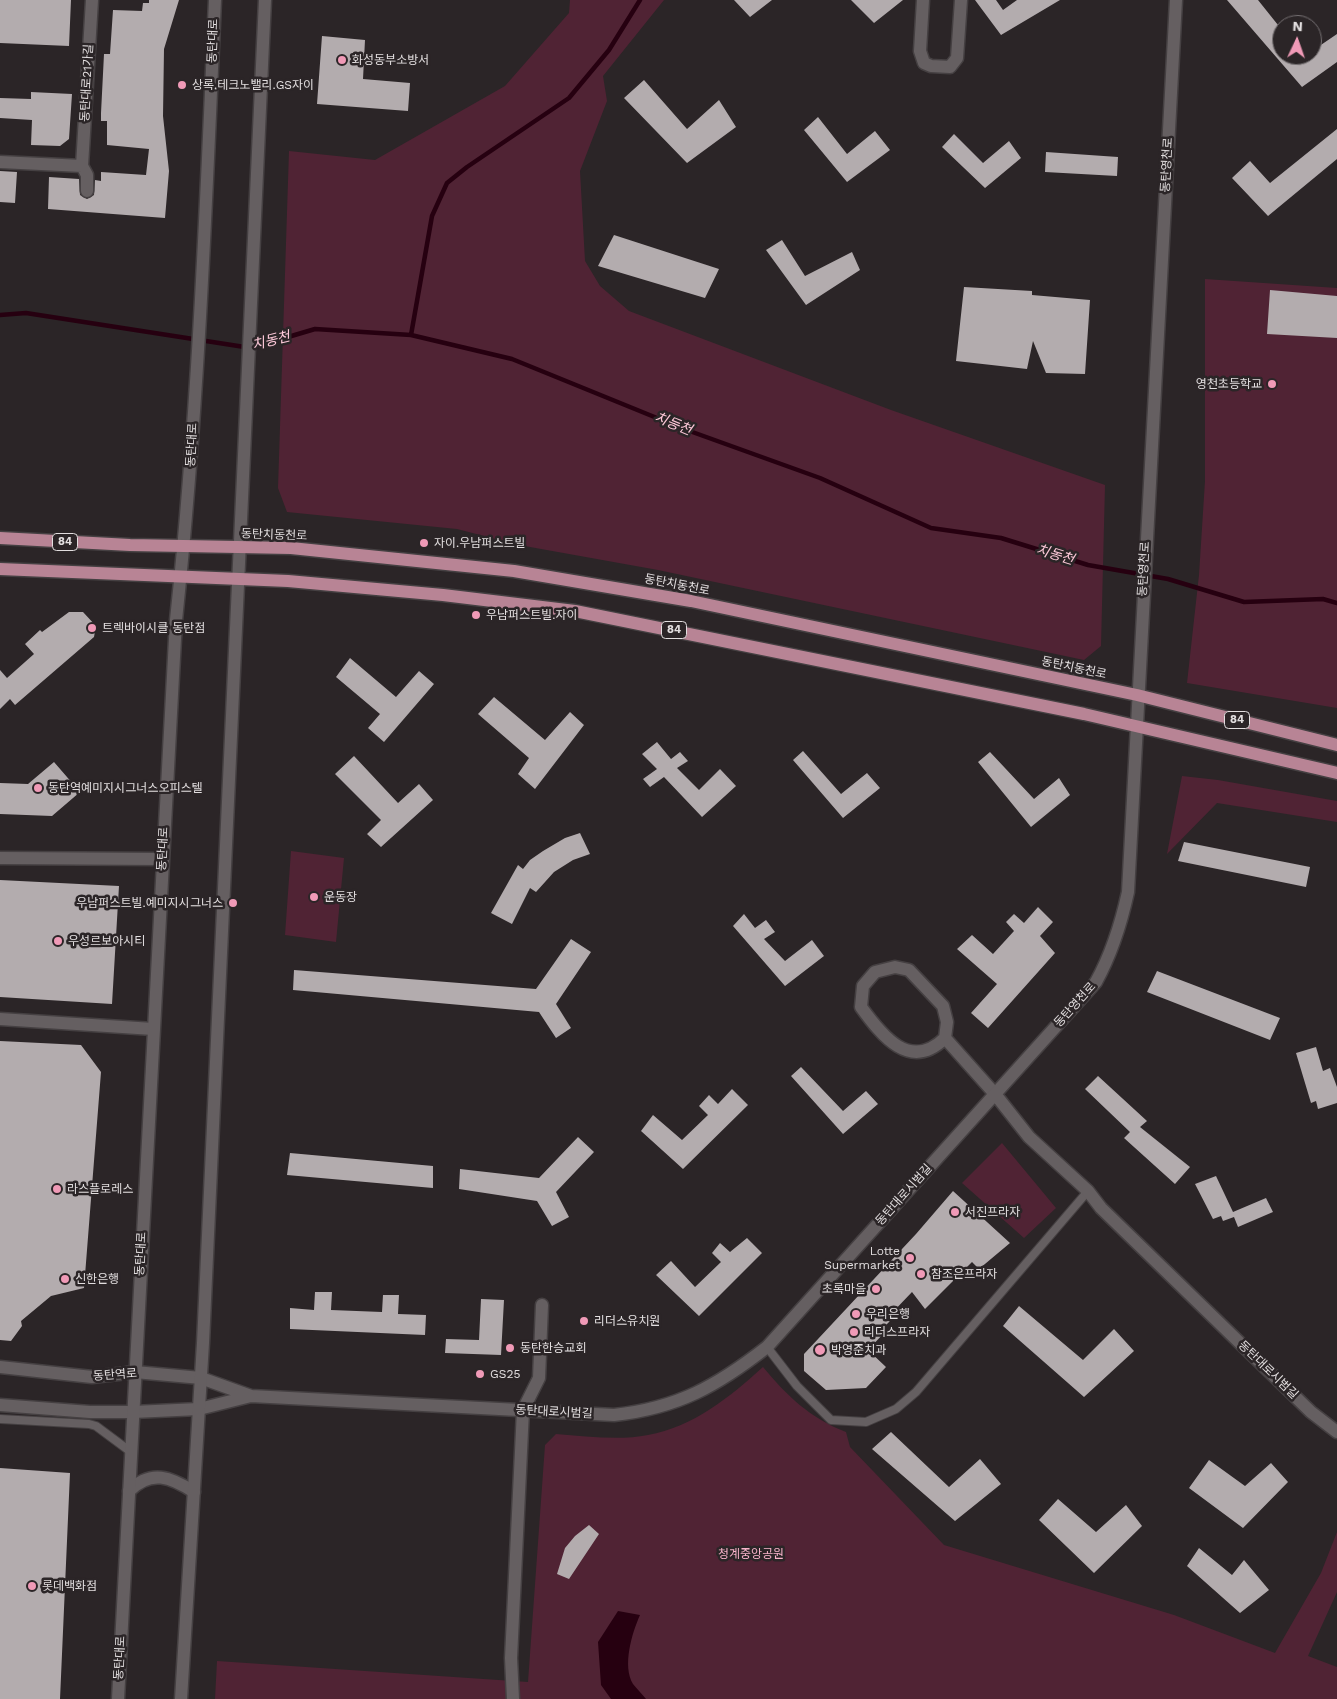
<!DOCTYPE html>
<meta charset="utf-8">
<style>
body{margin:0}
#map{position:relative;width:1337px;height:1699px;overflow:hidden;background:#2b2527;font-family:"Work Sans",sans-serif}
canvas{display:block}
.north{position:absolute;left:1272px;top:15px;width:50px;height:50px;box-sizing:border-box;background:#2b2527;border:1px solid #746f71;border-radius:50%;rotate:3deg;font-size:14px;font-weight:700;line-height:20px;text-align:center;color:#e2dedf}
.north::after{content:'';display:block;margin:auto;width:18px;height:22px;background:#f09ab7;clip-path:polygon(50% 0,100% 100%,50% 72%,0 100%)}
</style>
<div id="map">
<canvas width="1337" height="1699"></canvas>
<div class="north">N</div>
</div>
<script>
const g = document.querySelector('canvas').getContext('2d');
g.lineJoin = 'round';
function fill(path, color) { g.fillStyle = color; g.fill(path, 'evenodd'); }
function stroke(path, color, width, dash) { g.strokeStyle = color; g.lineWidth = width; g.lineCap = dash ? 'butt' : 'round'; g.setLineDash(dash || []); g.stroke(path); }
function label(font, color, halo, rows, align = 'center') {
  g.font = font + ' "Work Sans","Noto Sans KR",sans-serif'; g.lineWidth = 5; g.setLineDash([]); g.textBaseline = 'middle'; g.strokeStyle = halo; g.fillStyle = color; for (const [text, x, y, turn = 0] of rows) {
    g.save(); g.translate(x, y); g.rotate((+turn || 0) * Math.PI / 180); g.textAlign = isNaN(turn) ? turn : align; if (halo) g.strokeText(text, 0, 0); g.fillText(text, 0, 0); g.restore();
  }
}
fill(new Path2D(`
 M570,0h94l-61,76 4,25 -27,70 5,90 15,25 29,25 262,99 214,75 -4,161 -17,14 -426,-90 -139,-25 -62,-16 -170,-17 -9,-24 11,-337 86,9 130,-74 64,-73z
 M1205,279l132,9v420l-150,-25 12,-108 6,-94z
 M1182,776l36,4 119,21v21l-120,-19 -50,51z
 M291,851l53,7 -8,84 -51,-7z
 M1002,1143l54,65 -32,30 -62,-55z
 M763,1367c24,29 47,51 83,65l4,15 94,98 230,70 101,38 46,-80 16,-41v60l-29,64 29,11v32h-1122l2,-38 311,21 17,-237 11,-11c30,2 63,7 92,1 45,-8 82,-38 115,-68z`), '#502334');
fill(new Path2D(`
 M618,1611l22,4c-8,18 -18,51 -7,69 4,5 9,10 13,15h-35l-10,-14 -3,-43z`), '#260010');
stroke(new Path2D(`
 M0,315l26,-2 225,35 64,-19 96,6 101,24 172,70 136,49 111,50 70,10 87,27 80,14 76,23 79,-3 14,4
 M411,335l21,-119 15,-33 20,-16 102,-69 40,-48 31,-50`), '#260010', 4.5);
fill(new Path2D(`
 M0,0h71l-2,46 -69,-3z
 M149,0h30l-15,49 -1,67 6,55 -4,47 -117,-9 1,-32 30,2 1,16 7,4 7,-4 1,-15 6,1v-9l45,3 3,-26 -42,-4v-24h-6v-8l3,-59h6l3,-44 29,1 1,-8h6z
 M734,0h38l-22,17z
 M851,0h52l-29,23z
 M975,0h21l7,10 14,-10h43l-59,35z
 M1227,0h31l24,30v25h30v-4l25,-17v28l-35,25z
 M322,36l43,4 -2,39 47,4 -2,28 -91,-7z
 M644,80l43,49 32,-29 17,27 -49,36 -63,-65z
 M31,92l41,2 -3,45 -9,7 -29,-1 1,-25 -32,-2v-20l31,1z
 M818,117l29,37 28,-23 15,19 -43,32 -43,-52z
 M1337,129v30l-69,57 -36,-38 18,-17 20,22z
 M954,134l29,29 26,-22 12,17 -36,30 -43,-41z
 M1046,152l72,5 -1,19 -72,-4z
 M0,171l17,1 -2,31 -15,-1z
 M614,235l105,34 -14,29 -107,-32z
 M782,240l23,36 47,-24 8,18 -54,35 -40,-55z
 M964,287l68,4v4l58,5 -5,74 -39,-1 -13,-32 -6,28 -71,-8z
 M1270,290l67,6v42l-70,-4z
 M69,612h14l13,14 -2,11 -79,68 -5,-6 -10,10v-39l7,8 27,-24 -9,-10 15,-14 2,2z
 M350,658l46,39 23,-26 15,13 -50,58 -16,-14 12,-14 -44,-37z
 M494,697l51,43 25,-28 14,13 -49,64 -17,-15 11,-16 -51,-44z
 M657,742l14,17 9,-7 8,9 -11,7 22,22 21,-21 16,17 -34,31 -38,-40 -14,10 -7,-8 14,-10 -15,-15z
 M803,751l38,43 26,-21 13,15 -37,30 -50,-58z
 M990,752l44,47 25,-21 11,17 -39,32 -53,-65z
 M354,756l44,47 21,-19 14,16 -52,47 -14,-13 14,-14 -46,-46z
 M54,762l26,30 -28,24 -52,-2v-31l28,1z
 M580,833l10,21 -17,6 -19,12 -18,20 -6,-4 -18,36 -21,-11 27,-48 5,4 7,-9 13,-9 22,-13z
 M1184,842l126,25 -4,20 -128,-26z
 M0,880l119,6 -7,118 -112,-7z
 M1038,907l15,15 -13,14 15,17 -67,75 -17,-15 26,-29 -40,-35 15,-14 21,19 21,-23 -8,-9 8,-8 10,9z
 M744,914l11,14 11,-8 9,12 -11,7 21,22 27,-21 12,16 -39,30 -52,-60z
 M571,939l20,13 -35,52 15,24 -15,10 -17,-26 -246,-22 1,-20 242,19z
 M1157,971l123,47 -10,22 -123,-48z
 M0,1041l81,4 20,27 -17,216 -33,8 -30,25 1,5 -11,15 -11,-1z
 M1316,1047l7,24 7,-3 7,19v16l-19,6 -2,-8 -5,2 -15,-50z
 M801,1067l42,44 23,-20 12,13 -35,30 -52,-58z
 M1098,1076l49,45 -7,6 50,40 -15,17 -51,-46 6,-6 -45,-43z
 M732,1089l16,16 -65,64 -42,-38 12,-16 29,25 26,-25 -9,-9 10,-11 9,9z
 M578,1137l16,15 -38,40 13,25 -17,9 -15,-25 -78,-12 1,-20 79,9z
 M290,1153l143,13v22l-146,-13z
 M1216,1176l17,36 33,-14 7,14 -35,15 -4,-10 -11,4 -2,-5 -8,3 -18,-35z
 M953,1191l57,52 -31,26 -7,-7 -47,47 -13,-17 -22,23 3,3 -12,12 3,3 -16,17 18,17 -20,21 -40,2 -22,-19v-17l112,-120z
 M747,1238l15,15 -63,63 -43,-41 15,-14 24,26 26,-25 -9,-9 8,-10 10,9z
 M315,1292h17l-1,18 51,2 1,-17h16l-1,19 28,1 -1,20 -135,-6v-21l24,2z
 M481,1299l23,1 -3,55 -56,-2 1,-14 33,1z
 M1019,1306l64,54 31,-31 20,22 -50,46 -81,-71z
 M891,1432l58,55 31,-28 21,25 -46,37 -83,-72z
 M1209,1460l36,26 26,-23 17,19 -45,46 -54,-40z
 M0,1468l70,5 -10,226h-60z
 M1058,1499l38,33 30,-27 16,21 -48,47 -55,-53z
 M589,1525l10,9 -30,45 -12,-5 8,-26 10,-12z
 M1199,1548l33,27 12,-15 25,30 -29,23 -53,-47z`), '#b3acae');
const service = new Path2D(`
 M767,1347l30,39 34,34 35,2 30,-13 20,-17 172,-201
 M0,1419l89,5 7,2 35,26`);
const minor = new Path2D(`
 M923,0l-3,51 4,12 7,3 19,1 7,-9 4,-58
 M0,162l82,4 5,9v16
 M82,166l10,-166
 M0,858l162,1
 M0,1019l153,10
 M945,1038c-35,34 -63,-2 -84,-31l2,-21 12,-14 20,-5 14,3 34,36 4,16 -2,16 50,56
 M513,1699l-2,-41 12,-248 16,-32 3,-73`);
const tertiary = new Path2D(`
 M995,1094l34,43 59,54 13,17 210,204 26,20
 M0,1367l92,10 43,-5 66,6 50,18
 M0,1405l90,7h43l66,-3 52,-13 363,19c64,-7 103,-29 153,-68l329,-365c16,-29 25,-58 32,-90l48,-892
 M129,1491c22,-22 42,-14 65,1`);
const secondary = new Path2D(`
 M118,1699l58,-1079c22,-206 30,-413 39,-620
 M181,1699l22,-356 62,-1343`);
const primary = new Path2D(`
 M0,538l130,7 161,3 223,23 177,30 446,94 200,50
 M0,569l288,12 155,14 132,16 509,103 253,59`);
stroke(service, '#454042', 10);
stroke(minor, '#454042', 15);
stroke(tertiary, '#454042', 15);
stroke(secondary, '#454042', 15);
stroke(primary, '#454042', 15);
stroke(service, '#655f61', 8);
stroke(minor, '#655f61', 12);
stroke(tertiary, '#655f61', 12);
stroke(secondary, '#655f61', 12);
stroke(primary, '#b88495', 12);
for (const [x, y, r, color] of [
 [342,60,5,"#f09ab7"],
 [182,85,5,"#f09ab7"],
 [1272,384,5,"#f09ab7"],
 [424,543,5,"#f09ab7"],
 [476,615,5,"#f09ab7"],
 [92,628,5,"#f09ab7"],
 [38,788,5,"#f09ab7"],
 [314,897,5,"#f09ab7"],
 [233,903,5,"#f09ab7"],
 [58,941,5,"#f09ab7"],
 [57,1189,5,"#f09ab7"],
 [955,1212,5,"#f09ab7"],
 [910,1258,5,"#f09ab7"],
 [921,1274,5,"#f09ab7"],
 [65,1279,5,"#f09ab7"],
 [876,1289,5,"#f09ab7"],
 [856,1314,5,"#f09ab7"],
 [584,1321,5,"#f09ab7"],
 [854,1332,5,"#f09ab7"],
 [510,1348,5,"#f09ab7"],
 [820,1350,6,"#f09ab7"],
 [480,1374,5,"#f09ab7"],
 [32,1586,5,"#f09ab7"]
]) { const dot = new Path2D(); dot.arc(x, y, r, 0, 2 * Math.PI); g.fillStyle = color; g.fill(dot); stroke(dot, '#2b2527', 2); }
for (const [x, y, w] of [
 [65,542,25],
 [674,630,25],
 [1237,720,25]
]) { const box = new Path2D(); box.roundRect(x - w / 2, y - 8.5, w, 17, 4); g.fillStyle = '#2b2527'; g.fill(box); stroke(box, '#e2dedf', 1); }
label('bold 11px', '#e2dedf', null, [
 ["84",65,542],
 ["84",674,630],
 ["84",1237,720]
]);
label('12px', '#e2dedf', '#2b2527', [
 ["동탄대로",213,41,-88],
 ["동탄대로21가길",87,83,-87],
 ["동탄영천로",1167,165,-87],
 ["동탄대로",192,445,-87],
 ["동탄치동천로",274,535,2],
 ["동탄영천로",1144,569,-87],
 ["동탄치동천로",677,585,11],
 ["동탄치동천로",1074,668,12],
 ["동탄대로",163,849,-87],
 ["동탄영천로",1075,1005,-48],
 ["동탄대로시범길",904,1195,-48],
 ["동탄대로",141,1254,-87],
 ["동탄대로시범길",1268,1370,44],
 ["동탄역로",115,1375,-4],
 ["동탄대로시범길",554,1412,3],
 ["동탄대로",120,1658,-87]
]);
label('12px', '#e2dedf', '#2b2527', [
 ["화성동부소방서",352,60],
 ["상록.테크노밸리.GS자이",192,85],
 ["영천초등학교",1262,384,"right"],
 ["자이.우남퍼스트빌",434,543],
 ["우남퍼스트빌.자이",486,615],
 ["트렉바이시클 동탄점",102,628],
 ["동탄역예미지시그너스오피스텔",48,788],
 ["운동장",324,897],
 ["우남퍼스트빌.예미지시그너스",223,903,"right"],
 ["우성르보아시티",68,941],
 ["라스플로레스",67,1189],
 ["서진프라자",965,1212],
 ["Lotte",900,1251,"right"],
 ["Supermarket",900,1265,"right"],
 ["참조은프라자",931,1274],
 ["신한은행",75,1279],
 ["초록마을",866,1289,"right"],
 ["우리은행",866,1314],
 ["리더스유치원",594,1321],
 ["리더스프라자",864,1332],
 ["동탄한승교회",520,1348],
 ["박영준치과",831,1350],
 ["GS25",490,1374],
 ["롯데백화점",42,1586]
], 'left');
label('12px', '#f8b3ca', '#2b2527', [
 ["청계중앙공원",751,1554]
]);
label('italic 14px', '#fdc9d9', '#2b2527', [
 ["치동천",271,341,-14],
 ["치동천",673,424,22],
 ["치동천",1055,555,17]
]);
</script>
